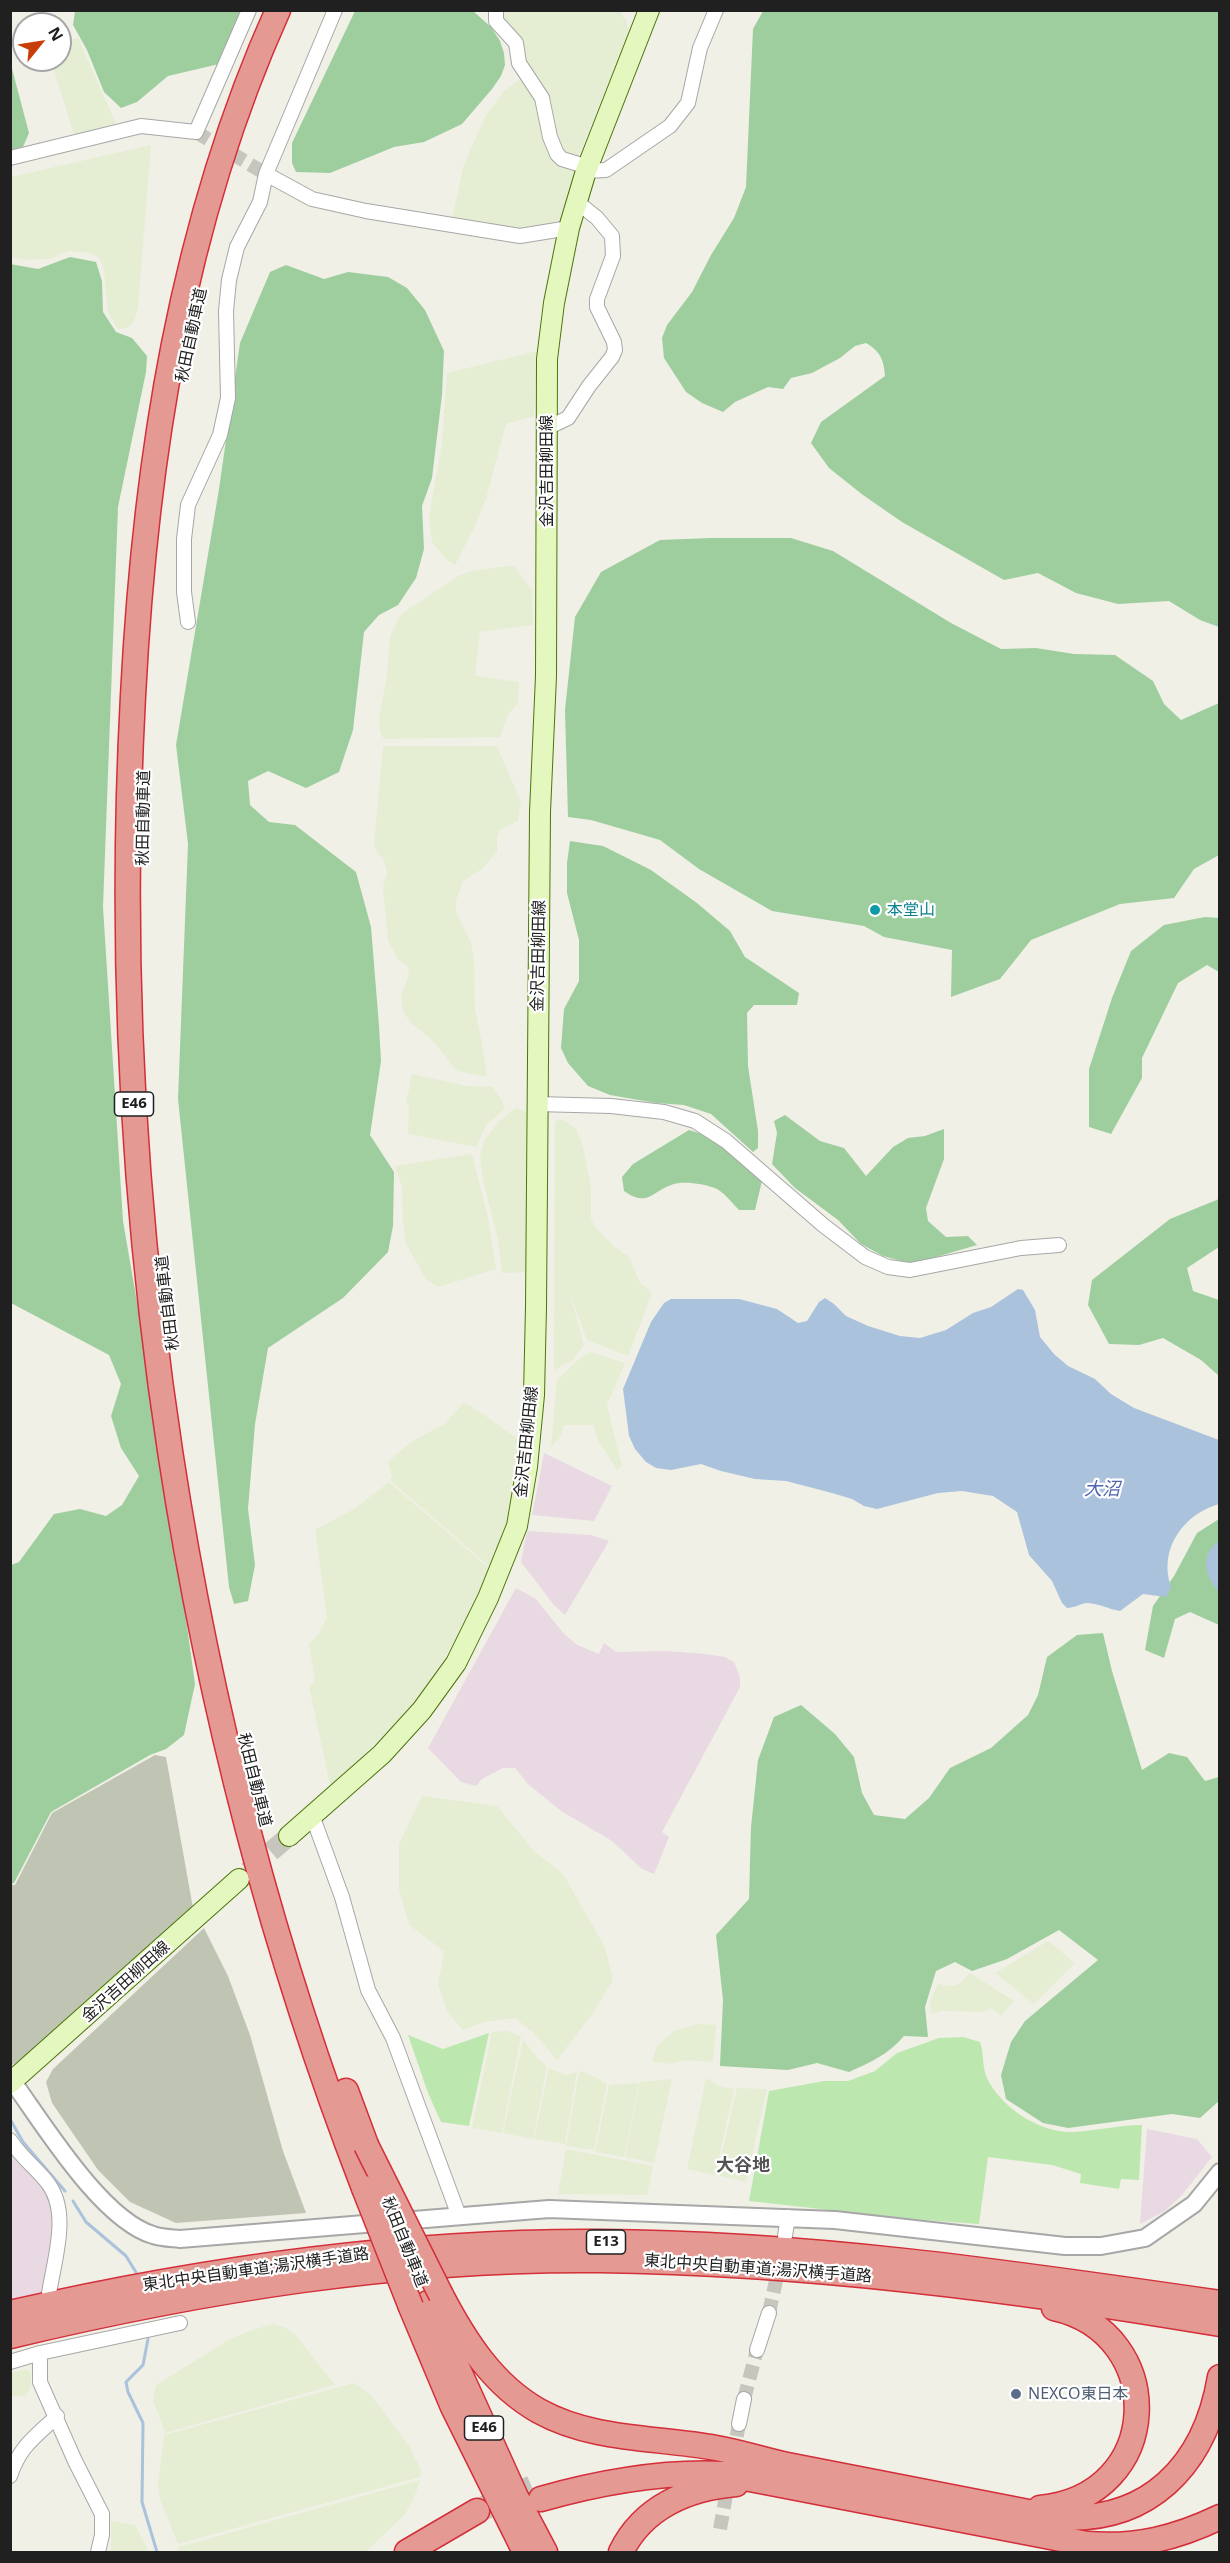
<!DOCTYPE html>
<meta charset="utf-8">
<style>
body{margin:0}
#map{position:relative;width:1230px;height:2563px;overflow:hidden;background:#f0f0e7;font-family:"Noto Sans",sans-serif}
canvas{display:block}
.frame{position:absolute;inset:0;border:12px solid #202020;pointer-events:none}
.north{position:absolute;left:12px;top:12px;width:60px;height:60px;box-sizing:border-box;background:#fff;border:2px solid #a6a6a6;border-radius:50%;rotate:60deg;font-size:16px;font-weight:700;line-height:24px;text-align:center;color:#202020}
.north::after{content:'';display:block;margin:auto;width:21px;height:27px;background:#c83e09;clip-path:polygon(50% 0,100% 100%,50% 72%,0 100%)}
</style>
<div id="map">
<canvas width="1230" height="2563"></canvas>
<div class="frame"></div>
<div class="north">N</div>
</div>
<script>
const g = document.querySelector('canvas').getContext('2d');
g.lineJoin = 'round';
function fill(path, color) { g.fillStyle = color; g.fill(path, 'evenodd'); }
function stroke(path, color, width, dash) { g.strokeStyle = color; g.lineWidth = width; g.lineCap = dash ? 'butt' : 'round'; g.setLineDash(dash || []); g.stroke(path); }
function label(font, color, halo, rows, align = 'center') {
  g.font = font + ' "Noto Sans","Noto Sans JP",sans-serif'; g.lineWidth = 4.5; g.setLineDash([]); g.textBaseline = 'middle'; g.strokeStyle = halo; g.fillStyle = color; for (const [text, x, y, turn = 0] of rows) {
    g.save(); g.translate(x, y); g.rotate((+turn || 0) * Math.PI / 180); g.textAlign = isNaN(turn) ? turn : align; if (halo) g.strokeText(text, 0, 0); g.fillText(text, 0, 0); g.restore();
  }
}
fill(new Path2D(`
 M544,1453l68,33 -18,35 -62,-6z
 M527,1531l64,4 18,6 -44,74 -11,-10 -33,-43z
 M516,1588l20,11 28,35 13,11 22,9 5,-11 12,9 51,-1 38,3 20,3 9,5 6,15v10l-78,145 7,5 -15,37 -12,-5 -30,-28 -51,-30 -33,-27 -13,-16h-12l-21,11 -6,7 -15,-4 -33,-34z
 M1147,2129l50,10 15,18 -30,38 -17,16 -25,13z
 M10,2145l34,39 13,29 -10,82 -37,9z`), '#e9d9e2');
fill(new Path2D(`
 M155,1755l11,2 27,151 -158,141 -24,17v-181h4l37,-72z
 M204,1928l24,48 22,59 33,116 23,62 -130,10 -46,-21 -32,-32 -46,-67 -6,-21 7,-13z`), '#c0c5b3');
fill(new Path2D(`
 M619,10l8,12 2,10 -51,126 -16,-6 -62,-130 5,-11z
 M78,38l40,90 -43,10 -24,-78h9v-18z
 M523,77l11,16 11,34 30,42 -12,51 -39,12 -72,-13 12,-55 21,-47 19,-26z
 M151,145l-13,162 -4,15 -7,6 -9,1 -10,-17 -4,-40 -4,-13 -9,-6 -23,-2 -18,8 -27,1 -12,-3v-80z
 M537,351l-3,65 -28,8 -20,75 -12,29 -19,37 -9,-6 -14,-17 -3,-25 13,-75 5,-69z
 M514,565l18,26 1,34 -53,7 -5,44 44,6 -1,20 -11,15 -7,20 -116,2 -4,-7 -1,-14 8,-42 3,-39 8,-18 5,-6 55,-37 13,-5z
 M383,746h114l24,56 -3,19 -18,9 -3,6v16l-15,17 -19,12 -7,19v12l15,31 3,17 1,49 6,29 6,39 -30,-6 -24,-30 -23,-19 -7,-11 -2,-15 8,-22 -2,-8 -10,-8 -9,-17 -5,-54 4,-14 -3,-13 -7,-7 -3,-9z
 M412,1074l54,12 26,1 10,13 3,9 -19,16 -10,22 -68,-13 1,-30 -3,-1z
 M516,1108l15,6 -3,158 -26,1 -4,-33 -15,-59 -3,-25 4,-15 14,-19z
 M563,1120l13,8 7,19 8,40v31l4,9 20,20 14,10 11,26 12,10 -24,63 -41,-16 -17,-46 14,51 -11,15 -19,10 1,-249z
 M472,1154l16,63 8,52 -58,18 -12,-8 -20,-35 -3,-21 -1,-37 -7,-20z
 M590,1352l35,11 -18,42 15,61 -5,4 -18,-28 -6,-17h-29l-4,12 -9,10 6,-67 22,-21z
 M464,1403l9,4 49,35 -13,73 -18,53 -101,-88 2,-4 -4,-14 23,-20 33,-18z
 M389,1482l101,87 -27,60 -44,68 -25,28 -61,60 -3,-1 -21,-97 6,-7 -6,-36 9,-9 9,-18 -12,-87 39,-21z
 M422,1796l75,10 38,46 28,22 42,73 8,33 -20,33 -36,47 -23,-27 -19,-15 -31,4 -21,8 -15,-17 -10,-28 6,-34 -35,-26 -10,-36v-45z
 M1048,1941l27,22 -41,41 -39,-31z
 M970,1973l44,28 -13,15 -10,-8 -7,4 -43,-1 -10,3 -1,-13 8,-17 14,2 7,-2z
 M698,2024l18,1 -3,37 -27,-2 -17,4 -17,-3 5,-15 17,-15z
 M492,2032l15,-1 14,5 -19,97 -30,-5z
 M523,2039l15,20 9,7 -14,73 -30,-6z
 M549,2068l16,7 12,-3 -12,72 -31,-5z
 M584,2071l23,13 -13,66 -28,-4 13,-74z
 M706,2078l13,8 15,3 -19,86 -28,-6z
 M672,2079l-18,84 -29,-6 15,-75z
 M639,2083l-15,74 -29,-5 14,-67z
 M737,2088l30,1 -21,93 -29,-7z
 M566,2149l87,17 -6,29 -89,-1z
 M273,2324l13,4 9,6 40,51 -170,48 -12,-33 3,-15 71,-44 22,-10z
 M25,2369l6,4v11l-2,7 -4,5h-14v-23z
 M354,2383l18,13 39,53 10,22 -1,6 -242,67 -18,-44 -2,-17 6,-48z
 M420,2480l-6,18 -9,16 -39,38h-187l-1,-5z
 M111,2521l24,4 14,27h-38z`), '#e5eed3');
fill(new Path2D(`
 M489,2033l-20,93 -28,-4 -13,-29 -20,-58 35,14z
 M963,2037l17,5c4,11 2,25 7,36 13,28 50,53 81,54 22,0 51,-7 74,-7l-3,55 -18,-1 -2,10 -39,-6 1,-9 -29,-9 -64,-8 -9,67 -69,-5 -161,-18 20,-110 55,-10h24l27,-10 22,-18 42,-15z`), '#bce8b0');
fill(new Path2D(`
 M75,11h168l-24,53 -51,12 -31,26 -16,6 -17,-16 -17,-42 -14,-25z
 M355,11h118l18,16 9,14 4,12 1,12 -4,11 -9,13 -30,35 -38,18 -30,5 -64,26 -34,-1 -4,-9v-20z
 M763,11h456v616l-19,-7 -31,-19 -51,3 -42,-11 -38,-20 -34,7 -102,-58 -39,-27 -34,-27 -18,-25 10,-21 64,-46c-1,-16 -5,-25 -19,-33l-11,3 -15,12 -28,15 -21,5 -8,11 -15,-2 -33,15 -12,10 -21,-9 -16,-11 -22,-34 -2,-20 5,-13 25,-33 19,-37 23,-37 12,-31 7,-158z
 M10,61l19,72 -7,16 -11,2z
 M70,257l26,5 6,19 1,31 13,20 16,6 15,18 -1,16 -28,135 -15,400 20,314 41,238 31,225 -11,51 -18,14 -16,6 -99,57 -37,71 -3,1v-319l8,-3 35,-48 26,-5 26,7 16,-11 17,-29 -18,-28 -10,-32 10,-32 -12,-29 -98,-52 -1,-1039 28,5z
 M286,265l38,14 24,-7 40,5 19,11 18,22 19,41 -2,44 -10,83 -10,28 2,43 -8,29 -18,27 -19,10 -15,17 -11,98 -14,42 -33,16 -38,-17 -20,10 2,24 19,17 26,3 61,47 15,55 8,99 2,35 -11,74 24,37 -1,54 -5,26 -45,46 -75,50 -13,76 -7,85 7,56 -7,36 -14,3 -5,-17 -51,-488 10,-255 -12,-99 43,-256 21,-146 30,-71z
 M710,538h81l42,13 118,72 50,26 35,-1 38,6 41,1 38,26 11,23 17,16 38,-17v152l-25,14 -20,29 -54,6 -89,36 -31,39 -49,18 1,-47 -68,-13 -20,-11 -92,-15 -73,-42 -39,-29 -69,-20 -23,-3 -3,-107 10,-93 26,-45 59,-32z
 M570,841l33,5 48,24 46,33 33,28 15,26 54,36 -2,12h-43l-7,8 1,53 10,65v17l-5,4 -42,-38 -27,-9 -28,-2 -46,-8 -22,-9 -20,-23 -7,-15 3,-39 15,-28v-41l-12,-47v-30z
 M1205,917l14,1v54l-12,-7 -29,18 -36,75v20l-31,56 -22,-7v-58l23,-71 19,-47 33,-26z
 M785,1115l35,26 24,7 22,28 27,-29 15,-9 17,-2 19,-7v30l-18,49 2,13 18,16 22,-1 9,9 -65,19 -29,-8 -22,-12 -23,-24 -43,-32 -23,-24 5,-31 -3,-12z
 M689,1130c30,8 52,29 73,51l-7,29h-16c-7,-7 -15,-18 -24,-22 -11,-4 -30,-7 -41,-4 -23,7 -25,24 -50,7l-2,-14 11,-13z
 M1219,1199v48l-32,21 6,23 26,9v76l-18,-16 -38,-22 -24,7 -30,-1 -21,-39 4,-25 78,-61z
 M1219,1519v106l-29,-13 -15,7 -11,39 -19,-8 8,-44 21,-30 23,-43z
 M1103,1633l9,38 30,99 27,-17 18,4 18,24 14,-4v324l-19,17 -28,-4 -104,14 -25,-5 -37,-24 -5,-24 10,-33 14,-21 73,-61 -39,-30 -52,29 -35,12 -17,-9 -19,9 -11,36 3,30 -24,-1c-15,18 -33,26 -55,36l-32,-9 -29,7 -68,-4 3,-66 -7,-65 33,-36 2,-72 7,-67 16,-43 27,-12 34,29 19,23 8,36 12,22 31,4 24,-21 21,-30 41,-20 37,-33 10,-20 9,-38 30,-22z`), '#9ece9e');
fill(new Path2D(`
 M1018,1289l5,1 12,20 5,27 14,17 14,12 27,13 16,15 23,14 85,32v64c-36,10 -61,46 -48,83l-5,10 -23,-3 -23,17c-12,-2 -22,-8 -34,-8 -6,1 -12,5 -19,5l-5,-5 -10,-22 -23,-26 -12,-43 -24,-16 -31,-5 -24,2 -61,16 -13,-3 -12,-7 -20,-6 -46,-12 -31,-2 -34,-8 -20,-7 -30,6 -15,-2 -10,-6 -11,-13 -6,-13 -6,-47 28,-67 13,-19 7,-4h68l38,10 21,14 9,-2 12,-19 6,-4 9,6 12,12 22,10 32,10 20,2 26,-8 27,-17 18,-6z
 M1219,1541v51c-14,-16 -20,-37 0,-51z`), '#aac2dc');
stroke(new Path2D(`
 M10,2119l13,23 42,49
 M73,2201l13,21 40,34 11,18
 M148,2339l-5,26 -17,17 2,10 15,31 -1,79 15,50`), '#aac2dc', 3);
stroke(new Path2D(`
 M196,132l70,42
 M769,2313l11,-51
 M744,2399l13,-49
 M733,2457l6,-33
 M720,2529l9,-50`), '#c6c6bf', 14, [14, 7]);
stroke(new Path2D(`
 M248,1871l41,-35`), '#c6c6bf', 20, [20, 10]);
stroke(new Path2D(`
 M477,2511l60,-26`), '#c6c6bf', 24, [24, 12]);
const minor = new Path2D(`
 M496,10v11l20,22 3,20 23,35 8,39 7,17 5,5 26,8
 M10,158l131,-32 55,6 53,-122
 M586,171l20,-1 64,-44 18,-23 12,-55 16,-38
 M266,174l46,25 54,12 154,25 49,-8
 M547,428l21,-10 21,-32 23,-29 3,-7 -1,-8 -17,-35v-8l16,-43 -1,-20 -15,-18 -20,-16
 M188,622l-4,-30v-53l4,-34 32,-70 8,-37 -2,-87 3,-31 8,-33 23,-45 6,-28 69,-164
 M537,1104l74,2 53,6 31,9 31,20 97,84 42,32 23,10 22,3 111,-22 38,-3
 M312,1815l30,82 26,93 25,48 66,178
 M10,2140c11,17 25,27 37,42 24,30 7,77 2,112
 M785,2236l3,-19
 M757,2350l12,-37
 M40,2353v29l35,79 27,53v21l-4,17
 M10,2362l30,-9 140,-30
 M739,2424l5,-25
 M10,2476c10,-30 24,-38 47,-60`);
const tertiary = new Path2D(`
 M13,2082c31,43 89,138 140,153 9,3 18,3 27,4l369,-30 286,11 230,26h36l44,-8 49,-34 26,-32`);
const secondary = new Path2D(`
 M289,1836l93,-82 40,-44 34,-47 32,-65 29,-72 10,-59 7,-72 2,-88 4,-495 6,-136 1,-317 7,-56 15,-75 17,-57 63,-161
 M10,2083l229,-204`);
const motorway = new Path2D(`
 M278,10c-97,215 -133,452 -145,686 -27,499 50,1025 231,1492
 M346,2091l20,54
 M441,2295c24,46 52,90 98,116 54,30 118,26 177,37 24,4 47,12 71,17 89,18 178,35 267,52 94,8 151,-51 166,-140
 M428,2303l88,194 29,55
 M411,2307l42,100 72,145
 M10,2313c193,-44 391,-72 589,-71 209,1 414,31 621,61
 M10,2336c193,-46 390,-78 589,-76 208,3 415,29 621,64
 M541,2499c60,-17 121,-28 183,-25l363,70c49,4 89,-6 133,-27
 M1040,2508c125,-12 128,-175 14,-200
 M407,2552l70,-41
 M621,2552c22,-45 67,-64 115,-68`);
stroke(minor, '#a7a7a7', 16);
stroke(tertiary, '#a7a7a7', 20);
stroke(secondary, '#4b750a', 22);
stroke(motorway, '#d42e39', 27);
stroke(minor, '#fff', 14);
stroke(tertiary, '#fff', 16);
stroke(secondary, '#e4f7be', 20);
stroke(motorway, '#e49a93', 24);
const motorwayBridge = new Path2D(`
 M366,2145l75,150
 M364,2188l47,119`);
stroke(motorwayBridge, '#d42e39', 27, []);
stroke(motorwayBridge, '#e49a93', 24);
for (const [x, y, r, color] of [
 [875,910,6,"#0f9aa8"],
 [1016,2394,6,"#5c6f8a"]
]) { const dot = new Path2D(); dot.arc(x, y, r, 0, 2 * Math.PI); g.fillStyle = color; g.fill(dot); stroke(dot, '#fff', 2); }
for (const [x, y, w] of [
 [134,1104,39],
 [606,2242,39],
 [484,2428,39]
]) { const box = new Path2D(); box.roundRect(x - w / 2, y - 12, w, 24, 4.5); g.fillStyle = '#fff'; g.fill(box); stroke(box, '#202020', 1.5); }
label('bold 15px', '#202020', null, [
 ["E46",134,1104],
 ["E13",606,2242],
 ["E46",484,2428]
]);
label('16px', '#202020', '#fff', [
 ["秋田自動車道",192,335,-78],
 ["金沢吉田柳田線",547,471,-90],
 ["秋田自動車道",144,818,-89],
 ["金沢吉田柳田線",539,956,-89],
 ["秋田自動車道",168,1303,-97],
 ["金沢吉田柳田線",527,1442,-84],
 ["秋田自動車道",254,1780,76],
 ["金沢吉田柳田線",126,1982,-42],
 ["秋田自動車道",404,2242,68],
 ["東北中央自動車道;湯沢横手道路",758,2269,4],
 ["東北中央自動車道;湯沢横手道路",256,2270,-8]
]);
label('16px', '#0d838f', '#fff', [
 ["本堂山",887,910]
], 'left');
label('16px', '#4e5e75', '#fff', [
 ["NEXCO東日本",1028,2394]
], 'left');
label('italic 18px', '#5064ad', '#fff', [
 ["大沼",1102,1490]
]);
label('bold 18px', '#535353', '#fff', [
 ["大谷地",743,2166]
]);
</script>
